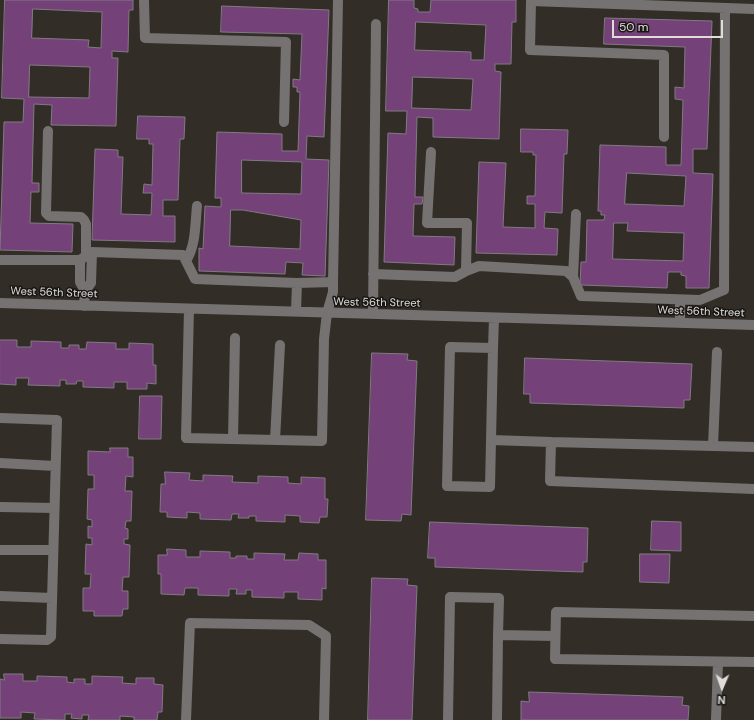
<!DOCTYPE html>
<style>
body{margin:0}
#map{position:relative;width:754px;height:720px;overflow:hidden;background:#322d27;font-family:"DM Sans",sans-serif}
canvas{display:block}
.north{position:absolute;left:702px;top:668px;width:40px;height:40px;-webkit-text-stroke:3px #181613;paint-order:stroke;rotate:182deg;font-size:11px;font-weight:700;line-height:16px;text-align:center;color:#e0ddd9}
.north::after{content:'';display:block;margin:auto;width:14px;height:18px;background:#e0ddd9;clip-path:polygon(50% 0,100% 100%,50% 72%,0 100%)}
.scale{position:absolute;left:612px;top:20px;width:111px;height:18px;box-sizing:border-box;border:2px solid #e0ddd9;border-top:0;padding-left:5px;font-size:12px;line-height:14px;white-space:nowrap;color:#e0ddd9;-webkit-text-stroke:3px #181613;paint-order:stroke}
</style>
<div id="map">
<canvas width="754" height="720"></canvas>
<div class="north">N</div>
<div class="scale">50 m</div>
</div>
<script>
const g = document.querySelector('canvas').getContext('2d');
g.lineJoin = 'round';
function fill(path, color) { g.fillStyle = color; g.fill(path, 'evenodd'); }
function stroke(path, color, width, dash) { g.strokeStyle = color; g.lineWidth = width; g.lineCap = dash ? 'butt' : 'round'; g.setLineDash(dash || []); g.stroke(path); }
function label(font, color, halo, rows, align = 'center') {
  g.font = font + ' "DM Sans",sans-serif'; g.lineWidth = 3; g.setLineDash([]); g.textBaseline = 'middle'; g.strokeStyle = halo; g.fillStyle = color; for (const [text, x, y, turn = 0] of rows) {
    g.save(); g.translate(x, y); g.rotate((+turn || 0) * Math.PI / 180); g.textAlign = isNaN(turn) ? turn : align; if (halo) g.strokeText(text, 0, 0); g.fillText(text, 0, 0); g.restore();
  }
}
const building = new Path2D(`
 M5,0h128v10h-4l-1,42 -16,-1v7h6l-2,68 -65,-1 1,-20 -18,-1 -2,79h7v9h-8l-1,31 43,1 -1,28 -72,-2 4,-128h19l1,-23 -22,-1zM33,9l69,3 -1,36 -13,-1 1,-7 -57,-2zM30,65l60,2 -1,31 -60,-1z
 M389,0h25v8l4,1v3h12l1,-12h85v22h-4l-1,42h-16v7l6,1 -2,67 -66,-2v-19l-16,-1 -2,80h8l-1,7h-8l-1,32 42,1 -1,28 -70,-3 4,-129 18,1 1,-23h-21zM416,22l70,3 -2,35h-13v-8l-56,-2zM413,77l60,2 -2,31 -59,-2z
 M222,6l107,4 -5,127 -17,-1 -1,23 23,1 -4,116 -23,-1 1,-12 -17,-1 -1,12 -86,-3v-23l4,1 2,-43 16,1v-9h-6l2,-66 65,2v17h16l2,-59h-3v-5h-4v-8l7,1 2,-46 -81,-2zM242,160l60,2 -1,32 -59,-1zM231,210h12l58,10 -1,29 -70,-3z
 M605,18l107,3 -5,128h-14v24l20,1 -4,114h-23v-12l-5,-1v-3h-13l-1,16 -87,-3 1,-23h5l1,-42h17l1,-5h-4v-4h-3l2,-66 66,2v18h15l2,-65 -8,-1v-12l9,1 1,-41 -81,-3zM627,173l59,3 -2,30 -59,-2zM614,223h14l-1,8 57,2 -1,28 -70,-2z
 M138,116l47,1 -1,22h-4l-2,61h-15v16h12v26l-83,-2 3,-91 23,1v7h5l-2,57 30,1 1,-22h-9l1,-9 8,1 1,-41h-4v-5h-12z
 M521,129l47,1 -1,24h-3l-2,59 -17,-1 -1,16 14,1 -1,26 -81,-2 3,-91 27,1 -3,64 32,1v-24h-8v-8h8l1,-41h-3v-3h-12z
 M0,340h17v7h14v-6l30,1v6h8v-3h10v4h7l1,-7 29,1v6h13v-6l24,1v21h3v19l-9,-1v6h-20v-7h-13v6l-31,-1v-6h-6l-1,3h-10v-4h-6v6l-32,-1 1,-7h-13v7l-16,-1z
 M372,353l36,1 -1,6 10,1 -6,154 -9,-1 -1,7 -35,-1z
 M525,358l167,6 -2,36h-6v8l-154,-5v-9h-6z
 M140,396h22l-1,43h-22z
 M110,448h18v9h5v20l-7,-1 -1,15h7l-1,30h-5l-1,7 3,1v10h-4v5l6,1 -1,32h-6l-1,14h6v18h-5l-1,7h-28v-5h-11v-23h7l1,-14h-6l1,-30 6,1v-7h-4v-12l4,1v-7l-5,-1 1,-30h6v-14h-6v-24l22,1z
 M165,472l25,1 -1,7 14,1v-6l30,1 -1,6 26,1v-7l30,1v6l13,1v-7l24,1v21h3l-1,18h-7l-1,6 -19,-1v-6l-15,-1v7l-29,-1v-5h-7v2h-11l1,-4h-7l-1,6 -31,-1v-6l-13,-1v6l-20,-1v-5h-7l1,-28h4z
 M652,521l29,1v29l-30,-1z
 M430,522l158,6 -1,34h-4v10l-148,-5v-9h-7z
 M167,549l19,1v7h14v-6l30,1v6h6v-2h11v3h7v-6l31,1 -1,6h14l1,-7 19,1v6h8v29l-4,-1v12l-24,-1v-7h-14v6l-32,-1v-7h-6v4h-10l1,-5h-8v7l-31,-1v-7h-13l-1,7 -23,-1v-20h-3v-19h9z
 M640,554h30l-1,29 -29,-1z
 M372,578l36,1 -1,6 10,1 -5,134h-44z
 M4,674h19v7h14v-5l30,1v5l7,1v-4h11v5h7v-8l31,1 -1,6 14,1v-6h18v6l9,1 -1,27h-4l-1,8h-23v-3l-14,-1v4h-32l1,-5h-7v4l-11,-1 1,-4h-7v6l-31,-1 1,-6 -14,-1v6h-21v-39l4,1z
 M529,692l154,5 -1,8 7,1 -1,14h-167v-19l8,1z`);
fill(building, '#744179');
stroke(building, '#817b82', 1);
stroke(new Path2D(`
 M144,0l1,38 141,4 -2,80
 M48,131l-2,82 3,3 32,1 3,3 2,4v32
 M664,137v-82l-134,-5 1,-49 223,8
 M431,152l-4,71h40l-1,48
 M0,260h80l12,-8 91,3 12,24 102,4 36,-1v10l-6,21 -3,26 -2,102 -136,-3 3,-129
 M80,260v22l5,9 -1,15
 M186,261c10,-16 9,-36 11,-55
 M373,274l82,3 11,-6 13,-5 87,5 7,6 8,19 119,4 24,-10 1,-282
 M573,277l3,-63
 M333,282l5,-282
 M85,291l6,-8 1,-31
 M680,300v23
 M0,303l754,22
 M296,311l1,-28
 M373,314l3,-290
 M493,348l-43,-1 -3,139 43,1 3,-139 1,-30
 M0,418l57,2 -6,217 -4,3 -47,-1
 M233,439l2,-101
 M275,440l5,-95
 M491,440l60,2 -1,39 204,8
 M551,442l203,5
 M713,446l4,-94
 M0,463l55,3
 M0,507l54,1
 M0,550h53
 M0,596l52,2
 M754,616l-198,-4 -1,47 199,3
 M186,720l4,-97 119,2 17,11 -2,84
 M448,720l2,-123 49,1 -1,37 57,1
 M497,720l1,-85
 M716,720l2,-58`), '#767272', 10);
label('11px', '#e0ddd9', '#181613', [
 ["West 56th Street",54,293,2],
 ["West 56th Street",377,303,1],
 ["West 56th Street",701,312,2]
]);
</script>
